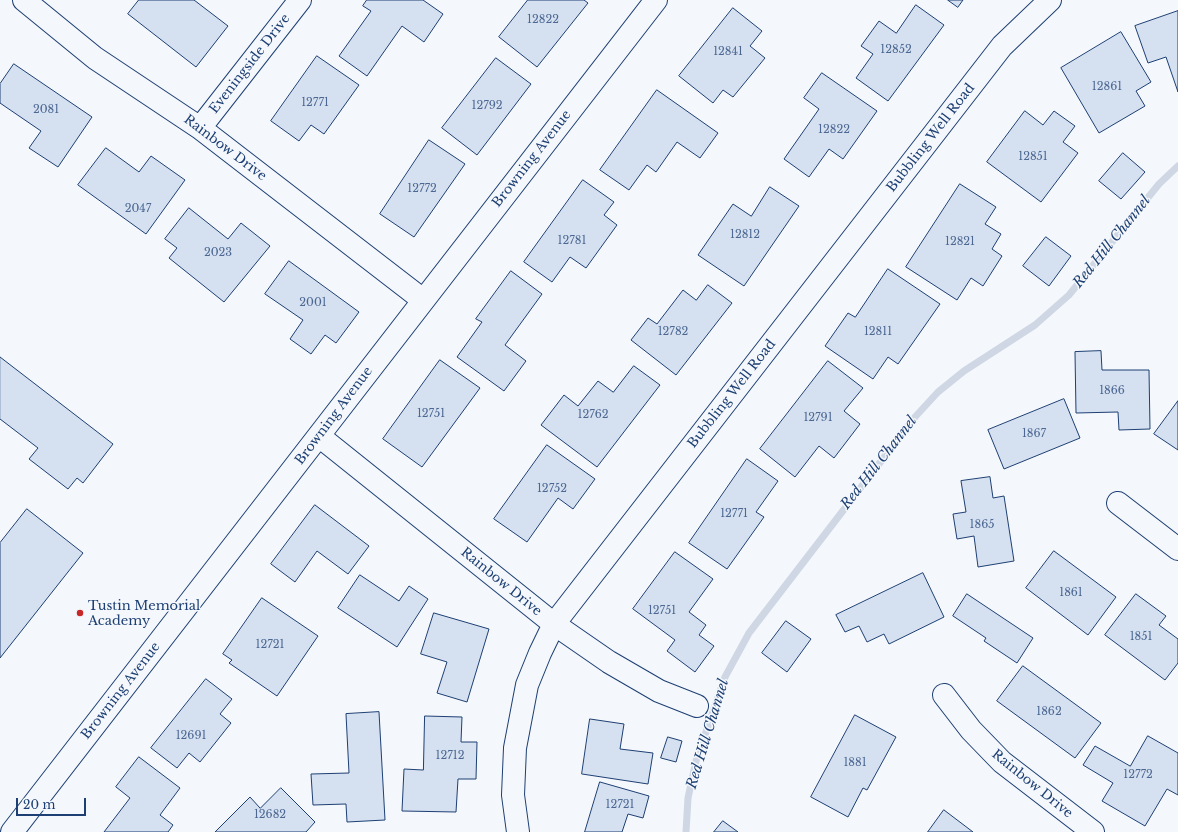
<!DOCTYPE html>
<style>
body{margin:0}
#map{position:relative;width:1178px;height:832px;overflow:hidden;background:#f4f7fb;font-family:"Libre Baskerville",serif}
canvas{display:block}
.scale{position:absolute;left:16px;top:798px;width:70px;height:18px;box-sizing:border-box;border:2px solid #1d3f73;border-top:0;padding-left:5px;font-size:12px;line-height:14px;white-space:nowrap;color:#1d3f73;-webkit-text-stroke:3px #f4f7fb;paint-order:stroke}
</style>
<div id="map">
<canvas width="1178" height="832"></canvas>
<div class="scale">20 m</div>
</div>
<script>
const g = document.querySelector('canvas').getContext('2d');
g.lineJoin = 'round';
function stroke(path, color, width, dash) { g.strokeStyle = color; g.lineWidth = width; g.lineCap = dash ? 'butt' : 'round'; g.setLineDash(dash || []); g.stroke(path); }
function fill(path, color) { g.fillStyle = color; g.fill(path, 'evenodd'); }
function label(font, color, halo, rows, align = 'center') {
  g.font = font + ' "Libre Baskerville",serif'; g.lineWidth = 3; g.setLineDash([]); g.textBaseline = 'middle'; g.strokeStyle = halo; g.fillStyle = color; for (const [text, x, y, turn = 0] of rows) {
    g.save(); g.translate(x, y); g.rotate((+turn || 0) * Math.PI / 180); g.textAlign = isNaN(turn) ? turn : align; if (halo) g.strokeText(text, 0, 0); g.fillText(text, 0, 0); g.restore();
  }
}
stroke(new Path2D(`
 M686,832l2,-34 8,-37 29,-84 24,-44 166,-216 23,-25 26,-21 71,-46 34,-30 90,-111 19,-18`), '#cfd7e4', 7);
const building = new Path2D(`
 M139,0h55l34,26 -32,41 -68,-53z
 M367,0h56l20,14 -19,28 -22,-16 -35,50 -28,-20 32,-45 -8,-5z
 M528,0h56l4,3 -51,64 -38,-30z
 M948,0h15l-5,7z
 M916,5l28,20 -56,76 -32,-23 17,-24 -12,-8 18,-25 17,12z
 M733,8l29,23 -12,15 15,12 -32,39 -10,-7 -10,13 -34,-27z
 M1178,11v81l-12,-35 -18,6 -13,-37z
 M1121,32l30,50 -15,9 9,15 -46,27 -38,-65z
 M317,56l42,29 -35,49 -13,-9 -12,16 -28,-20z
 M496,58l35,26 -54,71 -35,-27z
 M14,64l78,53 -34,50 -29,-19 12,-17 -41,-28v-19z
 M822,73l55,38 -34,48 -14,-10 -20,28 -25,-18 35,-50 -15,-11z
 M657,90l61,43 -18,25 -23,-16 -21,30 -9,-7 -18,25 -29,-20z
 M1025,111l18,14 11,-14 21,15 -12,16 15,11 -37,49 -54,-40z
 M429,140l36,24 -51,73 -34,-23z
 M106,148l33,24 12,-16 34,24 -39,54 -68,-49z
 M1123,153l22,19 -24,27 -22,-18z
 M583,180l31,22 -10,13 13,10 -31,43 -16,-11 -18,25 -28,-20z
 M960,184l36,23 -11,17 16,10 -9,15 10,7 -19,30 -12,-8 -14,22 -51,-33z
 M770,187l29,19 -55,80 -46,-31 35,-51 18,12z
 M189,208l39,31 13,-16 29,23 -46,56 -55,-44 8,-10 -12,-9z
 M1046,237l25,19 -22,30 -26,-20z
 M289,261l70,51 -23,31 -11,-8 -14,19 -21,-15 13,-19 -38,-26z
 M888,269l52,35 -42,60 -10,-7 -15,22 -48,-33 23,-33 7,4z
 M511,271l31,23 -37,51 21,16 -22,30 -47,-34 25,-35 -6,-3z
 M708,285l24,18 -56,72 -45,-35 17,-22 9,6 26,-34 13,10z
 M1101,351l1,19h47l1,59 -31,1 -1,-18 -42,1 -1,-61z
 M0,357l113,87 -30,39 -6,-5 -9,11 -39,-30 9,-11 -38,-29z
 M440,360l40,28 -58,79 -39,-28z
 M828,361l35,27 -19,23 16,13 -26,34 -15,-12 -24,31 -35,-28z
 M634,366l26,19 -63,82 -56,-42 23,-30 14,11 20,-25 15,11z
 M1064,399l16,39 -76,31 -16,-39z
 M1178,401v49l-24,-16z
 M547,445l48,34 -22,30 -15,-11 -31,44 -33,-23z
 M747,459l31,22 -22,31 8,5 -37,52 -38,-26z
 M990,477l3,21 11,-2 10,65 -36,6 -4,-31 -17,3 -4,-25 13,-2 -5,-31z
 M315,505l54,41 -21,28 -31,-23 -22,31 -24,-18z
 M27,509l56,44 -83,105v-115z
 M1054,551l62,46 -28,38 -62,-47z
 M675,552l38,27 -24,33 17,13 -7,10 15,11 -19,26 -28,-21 8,-11 -42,-31z
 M923,573l21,44 -55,27 -5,-10 -17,8 -8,-16 -14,6 -9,-17z
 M360,575l39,26 10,-15 19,13 -31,48 -59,-39z
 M967,594l66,44 -16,25 -33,-22 2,-3 -33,-22z
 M1136,594l30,22 -7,9 19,14v24l-13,17 -60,-45z
 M262,598l56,38 -41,60 -48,-33 3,-3 -9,-6z
 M434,613l55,16 -22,73 -30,-9 10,-31 -26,-8z
 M786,621l25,18 -24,33 -25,-19z
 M1023,666l78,57 -26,35 -78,-57z
 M206,679l26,20 -12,15 11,9 -31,39 -11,-9 -12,15 -26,-20z
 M379,712l6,108 -38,2 -1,-18 -33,1 -2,-31 38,-1 -3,-59z
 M855,715l41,22 -29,53 -4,-2 -15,29 -37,-20z
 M425,716l37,1 -1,25h16l-1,37h-18l-2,33 -54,-1 2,-42 19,1z
 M590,719l34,5 -4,25 33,4 -5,31 -66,-10z
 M1148,736l30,17v42l-11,-6 -22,37 -43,-25 11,-18 -30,-18 12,-19 35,20z
 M668,737l14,4 -6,21 -15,-4z
 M139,757l41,31 -20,27 13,10 -5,7h-64l26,-34 -14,-11z
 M600,782l49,14 -6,22 -15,-4 -6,18h-37z
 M281,788l34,34 -9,10h-91l35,-35 10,11z
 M944,810l29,22h-45z
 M723,821l15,11h-24z`);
fill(building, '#d5e0f0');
stroke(building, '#1d3f73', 1);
const minor = new Path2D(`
 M24,0l71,58 105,70 223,172
 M200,128l100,-128
 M319,436l235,188 55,38 50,29 38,15
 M1118,503l60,46
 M944,695l27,35 31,32 91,70
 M12,832c215,-277 429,-555 644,-832
 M518,832l-5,-37 2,-47 12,-63 13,-32 14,-29 448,-578 48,-46`);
stroke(minor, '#1d3f73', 24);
stroke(minor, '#f4f7fb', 22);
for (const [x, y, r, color] of [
 [80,613,4,"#c62828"]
]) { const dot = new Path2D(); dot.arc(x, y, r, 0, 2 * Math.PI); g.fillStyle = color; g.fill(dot); stroke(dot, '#f4f7fb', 1.5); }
label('11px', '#4b6792', null, [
 ["12822",543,20],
 ["12852",896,50],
 ["12841",728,52],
 ["12861",1107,87],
 ["12771",315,103],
 ["12792",487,106],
 ["2081",46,110],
 ["12822",834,130],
 ["12851",1033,157],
 ["12772",422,189],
 ["2047",138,209],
 ["12812",745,235],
 ["12781",572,241],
 ["12821",960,242],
 ["2023",218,253],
 ["2001",313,303],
 ["12782",673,332],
 ["12811",878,332],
 ["1866",1112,391],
 ["12751",431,414],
 ["12762",593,415],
 ["12791",818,418],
 ["1867",1034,434],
 ["12752",552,489],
 ["12771",734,514],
 ["1865",982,525],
 ["1861",1071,593],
 ["12751",662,611],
 ["1851",1141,637],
 ["12721",270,645],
 ["1862",1049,712],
 ["12691",191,736],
 ["12712",450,756],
 ["1881",855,763],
 ["12772",1138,775],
 ["12721",620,805],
 ["12682",270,815]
]);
label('13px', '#1d3f73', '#f4f7fb', [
 ["Eveningside Drive",250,64,-52],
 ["Bubbling Well Road",931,138,-52],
 ["Rainbow Drive",225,148,37],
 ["Browning Avenue",532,159,-52],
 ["Bubbling Well Road",732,394,-52],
 ["Browning Avenue",334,416,-53],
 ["Rainbow Drive",501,582,39],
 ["Browning Avenue",121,691,-52],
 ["Rainbow Drive",1032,784,39]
]);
label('13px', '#1d3f73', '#f4f7fb', [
 ["Tustin Memorial",88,606],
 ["Academy",88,621]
], 'left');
label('italic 14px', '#1d3f73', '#f4f7fb', [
 ["Red Hill Channel",1112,242,-51],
 ["Red Hill Channel",879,463,-52],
 ["Red Hill Channel",708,734,-73]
]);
</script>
